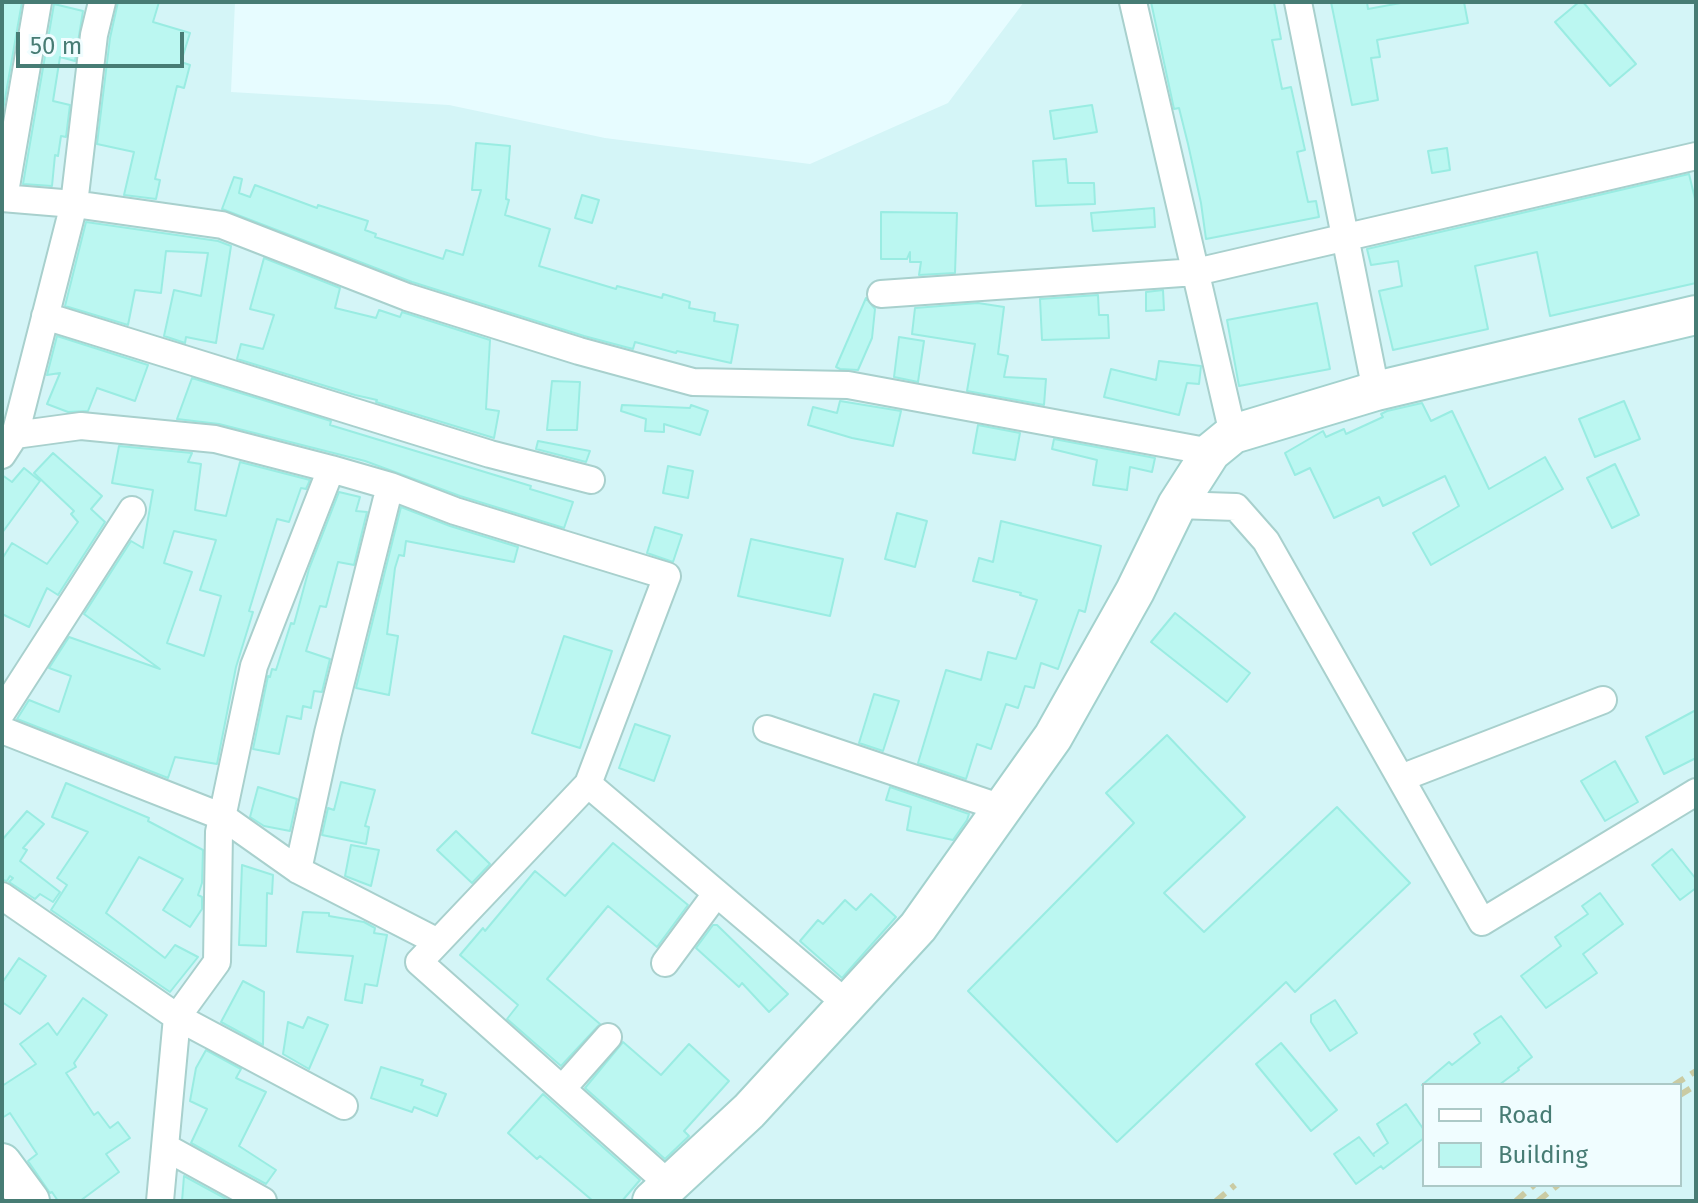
<!DOCTYPE html>
<style>
body{margin:0}
#map{position:relative;width:1698px;height:1203px;overflow:hidden;background:#e7fcff;font-family:"Fira Sans",sans-serif}
canvas{display:block}
.frame{position:absolute;inset:0;border:4px solid #477c74;pointer-events:none}
.legend{position:absolute;left:1422px;top:1083px;width:260px;height:104px;box-sizing:border-box;background:#f0fdff;border:2px solid #acc9c7;margin:0;padding:10px 14px;list-style:none;font-size:24px;color:#477c74}
.legend li{display:flex;align-items:center;gap:16px;height:40px}
.legend b{width:40px;border:2px solid #acc9c7}
.scale{position:absolute;left:16px;top:32px;width:168px;height:36px;box-sizing:border-box;border:4px solid #477c74;border-top:0;padding-left:10px;font-size:24px;line-height:28px;white-space:nowrap;color:#477c74;-webkit-text-stroke:6px #f0fdff;paint-order:stroke}
</style>
<div id="map">
<canvas width="1698" height="1203"></canvas>
<div class="frame"></div>
<ul class="legend">
<li><b style="height:10px;background:#fff"></b>Road</li>
<li><b style="height:22px;background:#bbf7f1"></b>Building</li>
</ul>
<div class="scale">50 m</div>
</div>
<script>
const g = document.querySelector('canvas').getContext('2d');
g.lineJoin = 'round';
function fill(path, color) { g.fillStyle = color; g.fill(path, 'evenodd'); }
function stroke(path, color, width, dash) { g.strokeStyle = color; g.lineWidth = width; g.lineCap = dash ? 'butt' : 'round'; g.setLineDash(dash || []); g.stroke(path); }
fill(new Path2D(`
 M2,2h233l-4,90 218,13 156,33 205,26 138,-61 76,-101h672v1199h-1694zM1424,1085h256v100h-256z`), '#d4f5f7');
const building = new Path2D(`
 M2,2h20l-20,114z
 M118,2h41l-6,20 37,11 -9,29 9,3 -6,23 -7,-2 -22,93 5,1 -4,19 -32,-4 10,-43 -37,-8 13,-106z
 M1151,2h123l7,37 -9,1 10,49 9,-2 14,63 -8,2 11,50 8,-1 3,16 -113,22 -5,-36 -13,-59 -9,-36 -5,1z
 M1331,2h36l1,7 38,-7h58l4,21 -91,17 3,17 -9,1 7,42 -26,5z
 M1579,2h4l53,62 -26,22 -55,-64z
 M54,4l29,7 -8,50 -15,-4 -7,44 17,4 -4,32 -5,-1 -3,20 -3,-1 -3,31 -29,-2z
 M1092,105l5,27 -43,7 -4,-28z
 M476,143l34,3 -4,53 3,1 -4,15 45,14 -11,37 77,23 1,-3 45,12 1,-4 27,8 -1,6 26,5 -1,8 24,4 -7,38 -54,-12 -1,2 -41,-11 -2,7 -49,-13 -172,-54 -190,-73 12,-32 8,2 -3,14 11,4 5,-12 62,23 1,-3 50,16 -3,9 11,4 -1,3 68,22 3,-9 17,5 18,-65h-9z
 M1447,148l3,22 -18,3 -4,-22z
 M1066,159l2,24h26l1,21 -59,2 -3,-45z
 M1689,174l7,29v80l-146,33 -13,-64 -62,14 13,63 -95,21 -14,-59 23,-5 -4,-25 -27,4 -4,-16z
 M582,195l17,5 -7,23 -17,-5z
 M1154,208l1,19 -62,4 -2,-18z
 M881,212l76,1 -2,60 -36,2 2,-13h-11v-10l-3,7h-26z
 M86,222l132,19 13,5 -15,97 -30,-6 -1,6 -21,-7 10,-46 27,6 7,-43 -42,-2 -5,42 -26,-3 -7,35 -63,-19z
 M264,258l76,30 -5,20 41,10 3,-8 21,7 2,-5 88,28 -4,69 13,2 -5,27 -118,-36 1,-2 -22,-5 -118,-36 4,-15 22,5 11,-34 -24,-6z
 M1163,290l1,20 -18,1v-19z
 M1098,295l1,20h9l1,23 -67,2 -2,-41z
 M866,298l9,11 -3,29 -14,32 -18,-1 -4,-2z
 M978,303l26,4 -6,47 10,2 -4,21 42,2 -2,26 -77,-14 8,-47 -63,-10 3,-26z
 M1317,303l13,66 -91,17 -12,-66z
 M57,336l91,29 -13,36 -38,-13 -9,23 -20,1 -21,-8 13,-31 -13,2z
 M899,337l25,4 -6,41 -24,-5z
 M1159,361l42,5 -2,18 -12,-1 -8,32 -75,-18 7,-28 45,11z
 M192,378l139,43 -1,4 201,61 -1,3 43,13 -9,26 -104,-32 -95,-35 -146,-37 -42,-5z
 M552,381l28,1 -3,48h-30z
 M840,401l61,10 -8,35 -41,-8 -44,-13 5,-18 24,6z
 M1624,401l16,38 -45,18 -16,-38z
 M1422,403l9,18 21,-10 37,78 56,-32 18,32 -132,76 -18,-32 46,-27 -14,-30 -62,30 -4,-9 -45,21 -24,-50 -15,7 -10,-22 38,-22 3,6 18,-8 2,5 37,-17 -2,-3 6,-3z
 M622,405l68,3 1,-3 17,6 -8,24 -36,-11v8l-19,-1 1,-12 -25,-8z
 M978,425l42,8 -5,27 -42,-7z
 M1054,439l101,19 -3,14 -22,-5 -3,23 -34,-5 4,-25 -45,-11z
 M538,441l52,10 -4,11 -50,-13z
 M119,446l73,7 -4,9 13,2 -6,46 31,6 14,-54 70,18 -4,9 -5,-1 -12,34 -12,-3 -28,92 4,1 -17,55 -19,97 -42,-7 -7,21 -151,-59 12,-19 30,12 12,-36 -22,-8 20,-31 91,32 -76,-55 47,-73 12,7 10,-58 -41,-7zM174,531l42,9 -16,50 21,6 -17,60 -37,-13 25,-71 -28,-9z
 M53,453l49,43 -11,13 14,13 -47,73 -11,-7 -18,39 -27,-13v-55l10,-16 35,21 31,-42 -7,-8 3,-3 -40,-38z
 M1615,464l24,51 -27,13 -25,-50z
 M668,466l25,5 -5,27 -25,-5z
 M24,468l16,13 -38,52v-58l10,7z
 M339,492l21,5 -4,14 11,1 -13,53 -16,-3 -12,45 -6,-1 -14,45 24,8 -8,33 -8,-1 -3,17 -8,-2 -2,13 -14,-3 -8,38 -26,-5 15,-73 2,1 2,-8 4,1 15,-47 3,1 15,-55z
 M401,507l49,19 68,21 -4,15 -108,-21 -2,15 -5,-1 -4,13 -8,66 11,2 -9,59 -33,-7z
 M897,513l30,8 -12,46 -30,-8z
 M1001,521l100,25 -16,66 -6,-2 -21,59 -17,-6 -7,25 -9,-2 -7,22 -12,-4 -15,45 -14,-5 -11,35 -48,-16 28,-93 35,10 7,-28 28,7 21,-59 -17,-5 1,-2 -48,-12 6,-23 14,4z
 M655,527l27,8 -9,27 -26,-9z
 M751,539l92,20 -13,57 -92,-20z
 M1175,613l75,60 -23,29 -76,-60z
 M564,636l48,15 -32,97 -48,-15z
 M874,694l25,7 -16,50 -24,-8z
 M1696,710v48l-32,16 -18,-37z
 M635,724l35,12 -16,45 -35,-13z
 M1167,735l78,82 -81,76 40,39 133,-125 73,76 -115,109 -9,-10 -169,160 -149,-151 166,-168 -28,-30z
 M1615,761l23,41 -33,19 -24,-40z
 M341,782l34,8 -10,36 4,1 -3,17 -44,-9 6,-27 6,2z
 M66,783l83,35 -1,3 55,29 -1,33 -4,12 4,2v12l-12,18 -27,-17 20,-31 -44,-22 -33,56 59,45 10,-13 23,12 -28,35 -119,-82 16,-25 -10,-7 31,-46 -36,-15z
 M258,787l39,12 -7,32 -26,-5 -14,-9z
 M890,787l79,27 -2,6 -14,20 -46,-10 4,-23 -25,-7z
 M27,811l17,13 -21,24 4,2 -7,11 40,31 -7,10 -13,-8 -5,5 -26,-17 4,-4 -3,-2 -3,5 -5,-1v-40z
 M456,831l34,33 -18,19 -35,-33z
 M613,843l75,62 -31,42 -49,-41 -61,73 53,45 -39,42 -54,-47 11,-14 -58,-50 23,-27 2,3 50,-60 30,25z
 M351,845l28,5 -8,36 -26,-10z
 M1672,849l24,30v9l-16,12 -28,-35z
 M242,865l31,10 -1,19 -5,-1 -1,53 -27,-1z
 M1600,893l23,31 -40,30 14,19 -51,35 -25,-32 40,-30 -6,-9 33,-23 -6,-8z
 M871,894l25,23 -54,61 -42,-37 18,-21 5,4 22,-24 11,10z
 M303,912l26,1v3l35,6 11,6 -1,5 13,2 -10,51 -12,-2 -3,19 -17,-3 8,-44 -56,-4z
 M713,925h4l71,69 -19,18 -27,-29 -3,4 -43,-39z
 M19,958l27,18 -26,38 -18,-12v-19z
 M243,981l21,11 -1,53 -42,-23z
 M83,998l24,17 -33,48 2,4 -10,6 28,42 4,-3 12,16 8,-6 12,16 -24,16 13,18 -39,29h-22l-6,-9 -2,1 -22,-32 9,-7 -27,-41 -8,5v-32l34,-22 -16,-20 28,-21 9,12z
 M1335,1000l22,33 -27,18 -19,-29v-7z
 M1501,1016l31,41 -14,11 1,2 -20,15h-77l27,-23 3,3 28,-22 -6,-9z
 M308,1017l20,8 -19,44 -26,-15 5,-32 15,6z
 M623,1042l38,33 28,-31 40,37 -45,50 5,5 -24,23 -80,-71z
 M1281,1043l56,67 -26,21 -55,-67z
 M206,1050l35,19 -5,9 30,14 -27,54 37,24 -10,14 -75,-41 16,-34 -17,-8 6,-33z
 M381,1067l42,13 -2,5 25,9 -9,22 -23,-9 -2,5 -41,-14z
 M543,1094l97,86 -18,21h-29l-53,-45 -3,3 -29,-26z
 M1406,1104l18,26v8l-41,31 -2,-3 -25,18 -22,-30 25,-17 15,19 -1,-2 15,-11 -11,-19z
 M184,1176l46,25h-48z`);
fill(building, '#bbf7f1');
stroke(building, '#99ece2', 2);
const street = new Path2D(`
 M1133,2l100,432
 M1298,2l78,389
 M2,198l72,6 148,21 185,72 172,54 114,31 155,3 363,67
 M4,198l34,-196
 M881,294l315,-22 500,-116
 M45,316l445,138 101,26
 M15,435l59,-231 20,-169 8,-33
 M2,455l13,-20 66,-9 134,13 116,30 -77,197 -35,166 -2,130 -40,55 167,89
 M331,469l59,17 65,25 212,65 -79,208
 M1177,505l59,2 30,34 216,381 214,-130
 M2,712l130,-202
 M767,729l235,79
 M2,730l221,87 75,53 140,72
 M1401,778l202,-78
 M298,870l30,-137 62,-247
 M2,896l175,121 -17,184
 M665,963l51,-69
 M562,1089l46,-52
 M165,1147l98,54
 M670,1185l-251,-223 169,-178 259,220`);
const secondary = new Path2D(`
 M2,1163l28,38
 M652,1201l97,-90 169,-184 135,-190 82,-146 42,-86 34,-53 22,-18 143,-43 320,-76`);
stroke(street, '#a8d0cd', 30);
stroke(secondary, '#a3d2ce', 42);
stroke(street, '#fff', 26);
stroke(secondary, '#fff', 38);
stroke(new Path2D(`
 M1674,1085l22,-14
 M1680,1095l16,-10
 M1216,1201l19,-16
 M1516,1201l18,-16
 M1538,1201l20,-16`), '#cacba3', 6, [12, 8]);
</script>
